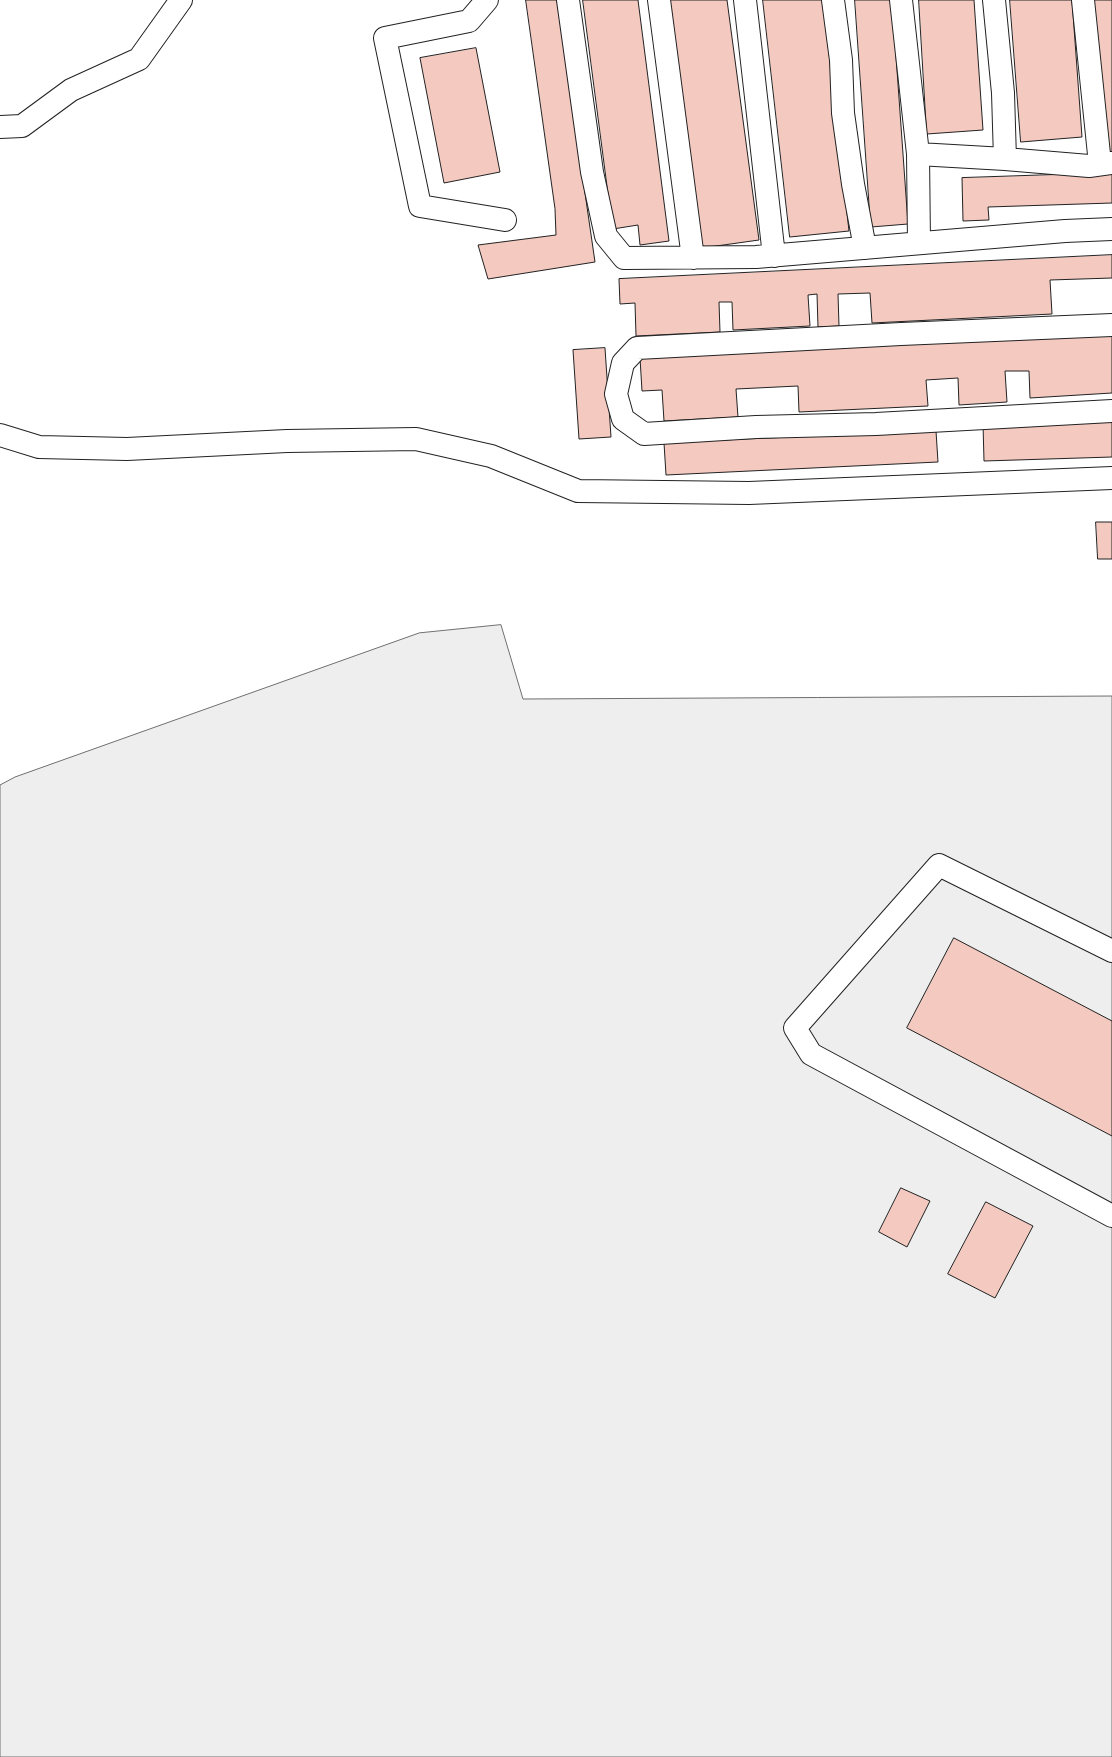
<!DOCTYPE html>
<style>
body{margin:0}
canvas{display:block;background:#fff}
</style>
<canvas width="1112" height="1757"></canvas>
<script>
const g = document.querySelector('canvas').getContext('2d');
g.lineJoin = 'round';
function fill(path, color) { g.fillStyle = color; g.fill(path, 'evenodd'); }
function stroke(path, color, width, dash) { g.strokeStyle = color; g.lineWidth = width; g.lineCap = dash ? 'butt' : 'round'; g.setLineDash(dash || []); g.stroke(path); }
const green = new Path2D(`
 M501,625l22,74 589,-3v1061h-1112v-972l15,-8 404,-144z`);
fill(green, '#eee');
stroke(green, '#6f6f6f', 1);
const building = new Path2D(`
 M526,0h31l38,262 -107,17 -10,-34 78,-10 -1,-26z
 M583,0h55l31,241 -29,4 -2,-20 -25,4z
 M669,0h58l32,240 -57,8z
 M763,0h60l26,231 -59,6z
 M855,0h37l16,224 -37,3z
 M919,0h55l9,130 -56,4z
 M1010,0h62l10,137 -61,5z
 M1093,0h19v154h-9z
 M476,48l24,124 -56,11 -24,-125z
 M1112,173v30l-124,4 1,13 -26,1 -1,-43z
 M1112,255v23l-62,2 2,34 -180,9 -2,-30 -32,1 1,32 -21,1 -1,-33 -9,1 2,31 -77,4 -1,-28h-13l1,30 -84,4 -1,-33 -15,1 -1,-25z
 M1112,333v60l-82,5 -1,-27h-24l2,31 -48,3 -1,-27 -32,2 2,26 -129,6 -1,-26 -62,3 2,28 -74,4 -2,-31 -20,1 -2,-33z
 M605,348l6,89 -32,2 -6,-89z
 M1112,420v37l-128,4 -1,-37z
 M936,431l2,31 -272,13 -2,-32z
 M1096,522h16v37h-14z
 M954,938l158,83v115l-205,-108z
 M901,1188l29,13 -23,46 -28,-15z
 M986,1202l47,24 -38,72 -47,-24z`);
fill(building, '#f3c9c0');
stroke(building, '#222', 1);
const minor = new Path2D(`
 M487,0l-18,21 -84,17 35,168 85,14
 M568,0l24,172 14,64 18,22 132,-1 309,-26 47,-2
 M659,0l34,258
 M745,0l29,256
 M833,0l8,60 2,53 10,71 12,64
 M901,0l17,154
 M994,0l9,93 2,66
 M1083,0l17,164
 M0,127l22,-1 49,-36 68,-31 42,-59
 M919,243l-1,-89 87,5 84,7 23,-3
 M1112,325l-211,9 -264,14 -14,15 -7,31 7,25 21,15 112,-7 120,-3 236,-13
 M0,435l39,12 88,2 160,-8 129,-2 75,17 87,35 171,2 363,-15
 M1112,951l-173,-86 -144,163 16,26 301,162`);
stroke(minor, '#222', 24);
stroke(minor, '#fff', 22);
</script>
